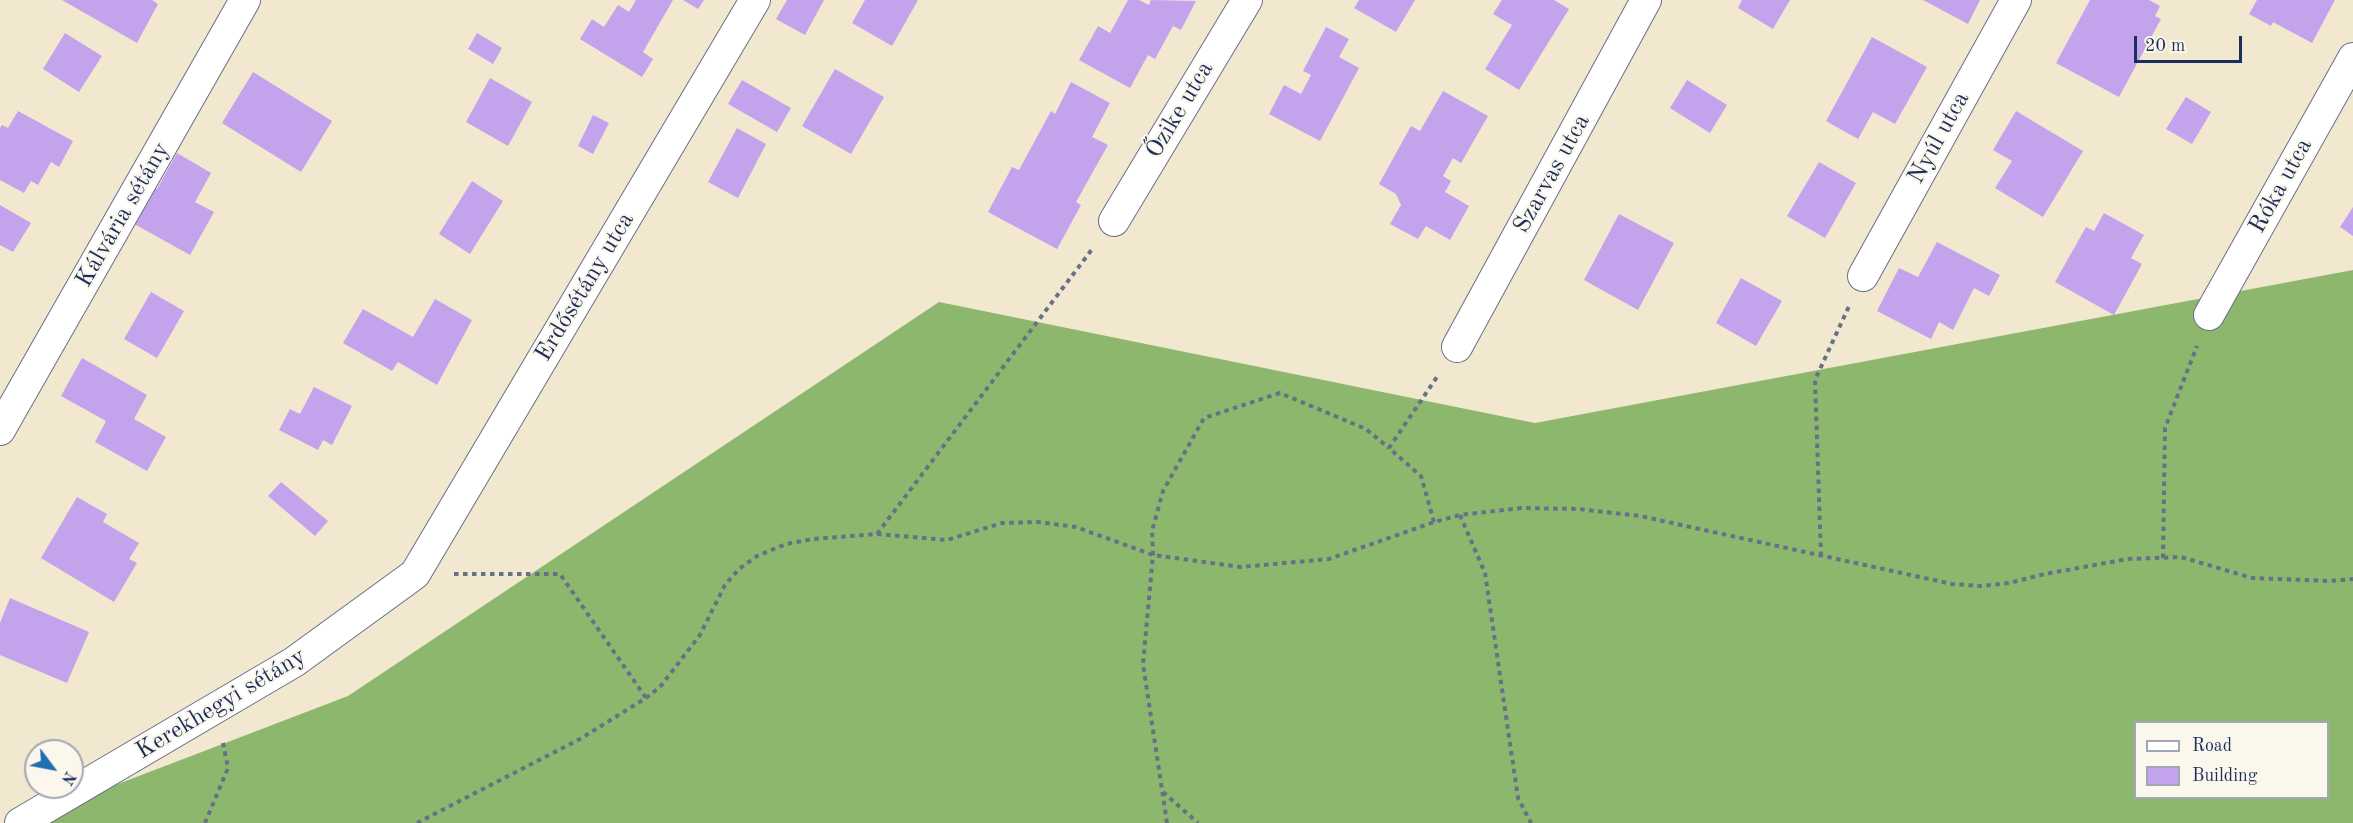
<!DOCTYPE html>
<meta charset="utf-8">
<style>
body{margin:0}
#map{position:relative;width:2353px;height:823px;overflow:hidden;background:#f1e8cf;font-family:"Old Standard TT",serif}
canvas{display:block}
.legend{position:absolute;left:2134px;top:721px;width:195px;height:78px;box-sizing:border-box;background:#fbf7ec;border:2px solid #a1a7b3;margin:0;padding:8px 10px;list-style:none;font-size:18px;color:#1b2f5e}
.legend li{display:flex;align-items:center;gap:12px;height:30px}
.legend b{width:30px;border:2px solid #a1a7b3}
.north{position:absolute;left:24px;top:739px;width:60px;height:60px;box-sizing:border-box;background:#fbf7ec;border:2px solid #a1a7b3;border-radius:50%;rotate:122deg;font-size:16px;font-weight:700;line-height:24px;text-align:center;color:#1b2f5e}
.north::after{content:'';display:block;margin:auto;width:21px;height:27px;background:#1f6fb2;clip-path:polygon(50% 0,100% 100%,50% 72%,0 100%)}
.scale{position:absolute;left:2134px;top:36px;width:108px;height:27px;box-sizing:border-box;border:3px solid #1b2f5e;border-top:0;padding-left:8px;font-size:18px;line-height:21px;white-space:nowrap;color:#1b2f5e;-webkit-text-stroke:4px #fbf7ec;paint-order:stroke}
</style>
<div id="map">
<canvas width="2353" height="823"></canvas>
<ul class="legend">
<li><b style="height:8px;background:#fff"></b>Road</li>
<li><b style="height:16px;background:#c3a4ec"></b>Building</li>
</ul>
<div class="north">N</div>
<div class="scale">20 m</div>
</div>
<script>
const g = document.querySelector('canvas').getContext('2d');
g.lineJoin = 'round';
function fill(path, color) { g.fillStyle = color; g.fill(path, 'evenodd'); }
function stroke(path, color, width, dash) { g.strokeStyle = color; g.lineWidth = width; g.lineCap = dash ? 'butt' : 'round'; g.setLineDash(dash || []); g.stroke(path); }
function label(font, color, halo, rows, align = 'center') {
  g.font = font + ' "Old Standard TT",serif'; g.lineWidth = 4.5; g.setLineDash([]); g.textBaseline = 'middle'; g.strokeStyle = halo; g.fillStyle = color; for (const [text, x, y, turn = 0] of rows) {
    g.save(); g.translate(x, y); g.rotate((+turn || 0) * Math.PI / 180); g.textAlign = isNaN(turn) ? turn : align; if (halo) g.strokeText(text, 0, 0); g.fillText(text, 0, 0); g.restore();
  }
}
fill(new Path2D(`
 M2353,270v553h-2337l332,-127 591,-394 596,121zM2136,722h192v76h-192z`), '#8eb76e');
fill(new Path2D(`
 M62,0h90l6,4 -21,39z
 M636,0h37l-30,52 10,7 -11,18 -62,-38 12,-20 12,8 14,-22 11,7z
 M683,0h21l-6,9z
 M787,0h37l-19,35 -29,-16z
 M865,0h53l-26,46 -40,-23z
 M1128,0h11l10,5 2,-5 45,1 -15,29 -8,-4 -18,33 -7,-4 -18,33 -51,-28 19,-34 12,7z
 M1359,0h56l-19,32 -42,-24z
 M1502,0h52l15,9 -50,81 -34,-21 27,-44 -19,-11z
 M1742,0h48l-17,29 -35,-21z
 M1923,0h57l-12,24z
 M2090,0h59l11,6 -5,10 6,3 -42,78 -63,-34z
 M2257,0h78l-23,43 -39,-21 -2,4 -22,-12z
 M1326,27l23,12 -10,18 20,11 -39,73 -51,-27 15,-29 17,9 10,-19 -8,-4z
 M65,33l37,23 -23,36 -36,-23z
 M477,33l25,15 -9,16 -25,-15z
 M1872,37l55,30 -32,57 -22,-12 -15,27 -32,-18z
 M835,69l49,28 -33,57 -49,-28z
 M253,72l79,49 -31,51 -79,-49z
 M490,78l42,24 -24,44 -42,-24z
 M742,80l49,28 -14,24 -49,-28z
 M1687,80l40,25 -17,28 -40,-25z
 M1071,82l39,21 -18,34 16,8 -32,57 5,3 -24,44 -69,-37 24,-45 7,3 32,-59 4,3z
 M1443,91l45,25 -27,47 -8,-5 -10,18 8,5 -6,11 24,14 -19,34 -24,-14 -8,13 -28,-15 11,-19 -5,-11 -17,-10 32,-58 9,5z
 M2186,97l25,15 -19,32 -26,-15z
 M18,111l55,30 -14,26 -8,-5 -13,23 -7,-4 -7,12 -24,-13v-52l2,-3 6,3z
 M2016,111l67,40 -40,66 -48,-29 17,-27 -19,-11z
 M593,115l16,8 -16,31 -15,-8z
 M737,128l29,16 -28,54 -30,-16z
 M177,153l34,20 -16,29 19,10 -24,43 -70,-39 20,-36 17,9z
 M1819,162l37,21 -31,55 -38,-22z
 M472,181l31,20 -33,53 -31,-20z
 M0,205l31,18 -18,29 -13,-7z
 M2353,207v29l-13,-9z
 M2104,213l40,22 -13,23 11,6 -28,51 -59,-33 31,-55 8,4z
 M1619,214l55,29 -36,67 -54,-30z
 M1937,242l63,33 -11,21 -15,-8 -21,42 -14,-8 -8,17 -54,-28 22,-43 19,9z
 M1741,278l41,23 -26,45 -40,-23z
 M151,292l33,19 -27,47 -33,-19z
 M435,299l37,21 -35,65 -39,-23 -6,9 -49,-28 20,-34 50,28z
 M82,358l65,37 -13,24 32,18 -19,34 -52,-29 11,-21 -45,-25z
 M314,387l38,19 -20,39 -9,-5 -5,10 -39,-20 11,-21 10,5z
 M281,482l47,39 -13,15 -47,-40z
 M77,497l30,17 -4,8 36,21 -10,16 8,4 -23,39 -73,-44z
 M10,598l79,34 -22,51 -67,-28v-32z`), '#c3a4ec');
const minor = new Path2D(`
 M1114,221l133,-221
 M1863,276l153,-276
 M2209,315l144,-257
 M1457,347l189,-347
 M0,430l245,-430
 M20,823l274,-161 121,-88 340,-574`);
stroke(minor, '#667086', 32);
stroke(new Path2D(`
 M1460,515l25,58 33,225 13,25
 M1434,522l-13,-46 -32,-28 50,-74
 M877,534l216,-286
 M1821,556l-6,-176 35,-76
 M2163,558l2,-130 32,-82
 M454,574h106l86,124
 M1163,792l35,31
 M205,823l23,-55 -5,-25
 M417,823l163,-84 66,-41 14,-11 40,-52 25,-50 14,-16 18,-13 29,-12 27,-5 64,-5 70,6 55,-17 36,-1 38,5 77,28 88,12 88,-8 105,-37 26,-7 62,-7 57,1 61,7 312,68 29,2 28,-3 36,-9 83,-15 53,-2 71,21 78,3 23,-2
 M1167,823l-24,-159 10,-109 -1,-24 11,-40 41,-73 76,-25 86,36 23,19`), '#667086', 4, [4.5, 4.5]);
stroke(minor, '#fff', 30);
label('24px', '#1b2f5e', '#fbf7ec', [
 ["Őzike utca",1180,110,-59],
 ["Nyúl utca",1939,138,-61],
 ["Szarvas utca",1552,174,-61],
 ["Róka utca",2281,186,-61],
 ["Kálvária sétány",123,215,-60],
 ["Erdősétány utca",585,287,-59],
 ["Kerekhegyi sétány",221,704,-31]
]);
</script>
